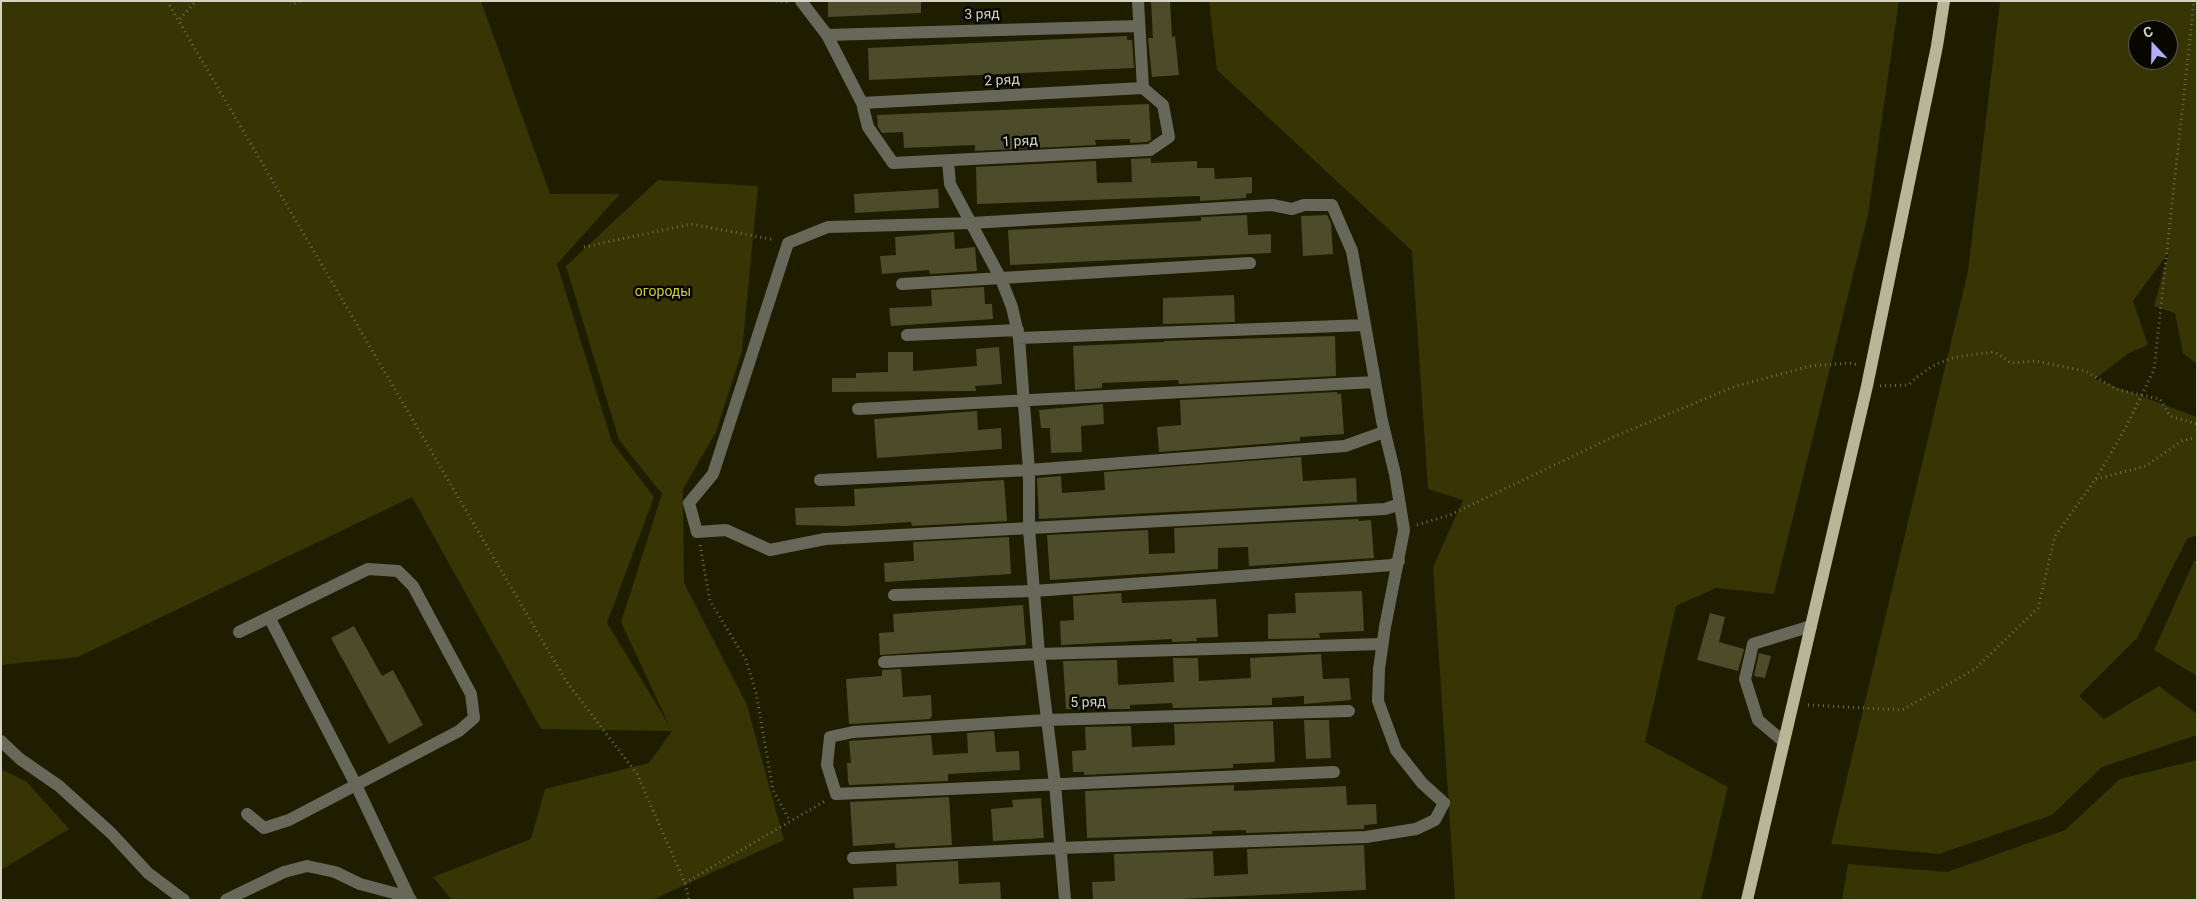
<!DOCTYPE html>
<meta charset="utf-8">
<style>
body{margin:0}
#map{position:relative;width:2198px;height:901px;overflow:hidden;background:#1e1d00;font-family:Roboto,sans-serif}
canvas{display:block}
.frame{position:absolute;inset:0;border:2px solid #d4d4c2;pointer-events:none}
.north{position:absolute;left:2128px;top:20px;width:50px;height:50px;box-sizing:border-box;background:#070700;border:1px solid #59594e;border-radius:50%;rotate:339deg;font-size:14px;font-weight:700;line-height:20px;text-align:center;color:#d4d4c2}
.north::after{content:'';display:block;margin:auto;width:18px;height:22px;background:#b3adf9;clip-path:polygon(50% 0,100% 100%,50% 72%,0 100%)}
</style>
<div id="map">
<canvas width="2198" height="901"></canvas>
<div class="frame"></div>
<div class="north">С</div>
</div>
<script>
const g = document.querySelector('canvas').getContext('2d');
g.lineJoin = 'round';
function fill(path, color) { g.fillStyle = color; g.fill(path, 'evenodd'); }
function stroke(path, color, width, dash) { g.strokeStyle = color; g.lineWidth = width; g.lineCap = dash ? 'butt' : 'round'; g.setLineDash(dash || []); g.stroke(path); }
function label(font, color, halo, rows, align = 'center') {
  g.font = font + ' Roboto,sans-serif'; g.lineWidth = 5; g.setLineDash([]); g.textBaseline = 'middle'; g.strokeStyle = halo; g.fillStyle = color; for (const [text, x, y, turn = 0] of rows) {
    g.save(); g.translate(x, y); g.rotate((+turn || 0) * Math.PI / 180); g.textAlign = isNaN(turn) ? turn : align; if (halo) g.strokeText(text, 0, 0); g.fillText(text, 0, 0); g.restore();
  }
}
fill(new Path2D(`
 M1,1h480l69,193h70l-63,70 55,178 42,55 -47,126 62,102 -48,-103 41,-128 -43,-54 -53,-174 92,-86 100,6 -16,165 -26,81 -33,57 1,94 63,122 37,135 -132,60h-200l-19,-23 98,-38 14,-50 104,-26 23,-32 -131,-2 -129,-232 -334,160 -77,8z
 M1209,1h690l-31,214 -94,379 -58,-6 -40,18 -31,136 83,45 -27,113h-246l-22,-333 30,-67 -35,-11 -16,-238 -195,-181z
 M2000,1h197v363l-14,-11 -8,-40 -21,-7 15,-54 -36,49 15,44 -19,8 -34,26 102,38v118l-10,4 -50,99 -58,58 25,23 55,-33 38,28v21l-95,32 -50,48 -113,39 -108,-10 137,-573zM2138,30h30v30h-30z
 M2194,561h3v115l-43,-26z
 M2197,760v140h-355l6,-36 99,8 118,-42 55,-51z
 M1,769l26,13 42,47 -68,41z`), '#373503');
fill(new Path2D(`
 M828,1h93v12l-93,4z
 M1151,1h19l2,36 3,-1 4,39 -27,2 -4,-39h5z
 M1127,36v4h5l2,28 -265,12 -1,-32z
 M1149,104l2,36 -4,2 -17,1v-4l-35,1 1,5 -121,6v-6l-71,3 -1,-16 -21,1 -4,-6 -1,-12z
 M1151,158v5l46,-2v7h17l1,11 37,-2v16l-6,1v4l-46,3v-5l-223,8 -1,-37 120,-6 1,22 35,-1 -1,-23z
 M938,189l1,19 -84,5 -1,-19z
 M1247,215l1,20 23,-1v19l-261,12 -2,-35 193,-9v-4z
 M1327,215l4,8 2,31 -30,2 -2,-40z
 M954,232l1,17 20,-2 2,24 -47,3 -1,-4 -47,4 -2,-18 16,-1 -1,-18z
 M984,287l1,17h7l1,15 -102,7 -2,-18 43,-2 -1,-16z
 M1234,295l1,27 -72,2v-26z
 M1335,336l1,40 -157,8 -1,-4 -76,3v5l-27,2 -2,-44 91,-4v-1z
 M999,347l3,37 -27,2 1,5 -144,1v-14h24v-5l32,-1v-20h25v19l64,-5 -1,-17z
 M1337,392v2h4l3,40 -44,3v4l-141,11 -2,-25 24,-2 -1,-25z
 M1103,404l1,20 -23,2 1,26 -31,1 -1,-25h-9l-2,-18z
 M977,411l1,19 23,-2 1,21 -125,9 -3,-39z
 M1301,457l2,24 53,-3 1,24 -318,17 -2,-41 24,-2 1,17 43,-3 -1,-18z
 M1004,480l3,41 -95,5 -1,-4 -65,4 -50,-1 -1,-17 60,-2 -1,-17z
 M1358,519l1,2 12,-1 3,38 -125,8 -1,-19 -30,1v21l-168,11 -3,-45 101,-5 1,24 26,-1 -1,-25z
 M1009,537l2,37 -126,8 -1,-19 30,-2 -1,-19z
 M1362,591l2,40 -45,2 1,5 -52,1v-25l28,-1 -1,-20z
 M1121,593l1,10 94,-4 2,38 -22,1 1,3 -25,1v-3l-111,6 -1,-24 14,-1 -1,-24z
 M1023,605l3,40 -146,10 -1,-22 15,-1 -1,-18z
 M1710,613l15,4 -6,25 25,7 -6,22 -41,-11z
 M354,626l28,50 11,-6 30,55 -34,19 -58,-106z
 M1759,653l12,3 -6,22 -11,-2z
 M1321,654l2,25 26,-1 2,22 -47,4v-8l-32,2v7l-99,3 -1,-5 -42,2v4h-64l-3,-48 54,-1 1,25 56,-3 -1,-24h25l1,23 52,-3 -1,-20z
 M901,669l2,28 28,-2 1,21 -2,3 -81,5 -3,-45 36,-3v-6z
 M1304,720h25l2,38 -25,1z
 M1273,721l2,41 -42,2v4l-149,7v-3h-11l-1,-21 14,-1 -1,-23 46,-1 1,21 43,-2 -1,-21z
 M994,731l2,21 23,-1 1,19 -72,4v7l-99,4 -1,-4 -1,-18h4l-2,-22 82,-6 2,20 35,-2 -1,-20z
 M1234,785v6l112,-5 1,19 29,-1 1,20 -13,1v4l-118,4v-3l-34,1v3l-125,4 -2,-47z
 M949,797l3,48 -57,3v-5l-42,3 -3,-44z
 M1041,798l3,40 -51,3 -2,-32 22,-2 -1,-7z
 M1364,845l2,45 -206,10h-67l-1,-18 23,-1 -1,-27 99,-3 1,25 34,-2 -1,-25z
 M958,861l1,23 41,-2 1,18h-147l-1,-12 44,-2 -1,-22z`), '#4c4c2b');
stroke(new Path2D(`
 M167,1l399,680 71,93 48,109 4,17
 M291,1l2,3 7,-3
 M776,1l12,1
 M180,19l16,-18
 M584,247l107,-23 84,16
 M1880,386l28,-1c32,-29 46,-28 87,-33l16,11 24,-2 50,10 33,19 42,9 10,17 27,8
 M2096,479l50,-13 37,-26 14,-2
 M1417,525l33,-10 163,-78 123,-51 75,-20 38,-3 9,2
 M700,545l10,56 36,59 10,33 17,97 17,31
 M1808,705l94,5 73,-41 63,-61 17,-72 40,-56 30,-51 29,-59 40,-369
 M685,883l140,-82`), '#6d6c54', 3, [1, 4]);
stroke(new Path2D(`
 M801,1l26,34 35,68 6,24 25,36 257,-13 19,-13 -6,-32 -20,-17 -5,-87
 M827,35l311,-9
 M862,103l281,-15
 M948,161l2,23 51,95 11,28 7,31 10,132v59l10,125 16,130 10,116
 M902,284l348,-21
 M907,335l111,-5
 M1019,338l346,-13
 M858,409l517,-27
 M820,480l209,-10 316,-24 39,-14
 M894,595l140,-4 345,-25 13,-1 7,-4
 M269,617l87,168 53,112
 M239,632l129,-63 30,2 15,15 58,108 3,24 -15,13 -170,89 -25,8 -17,-14
 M884,662l155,-8 343,-10
 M1,741l19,18 39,27 52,47 37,40 36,27
 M1784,742l-26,-22 -13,-41 8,-35 58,-18
 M1334,772l-498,22 -9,-29 3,-28 23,-5 193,-12 303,-9
 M853,858l207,-10 306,-11 50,-8 19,-9 9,-17 -22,-20 -26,-33 -18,-49 1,-32 6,-42 19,-97 -9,-56 -13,-53 -30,-170 -20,-46h-28l-12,4 -20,-4 -300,18 -144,4 -40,16 -75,231 -24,29 8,29 29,-2 44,20 55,-11 560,-30 15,-5
 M226,900l58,-28 23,-6 28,6 25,12 49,13 2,3`), '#68685a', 12);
stroke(new Path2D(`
 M1747,900l120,-514 70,-340 7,-45`), '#b7b798', 12);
label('14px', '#d4d4c2', '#070700', [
 ["3 ряд",982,15,-2],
 ["2 ряд",1002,81,-3],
 ["1 ряд",1020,142,-3],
 ["5 ряд",1088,703,-2]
]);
label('14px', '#d0cc3e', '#070700', [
 ["огороды",663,292]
]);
</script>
